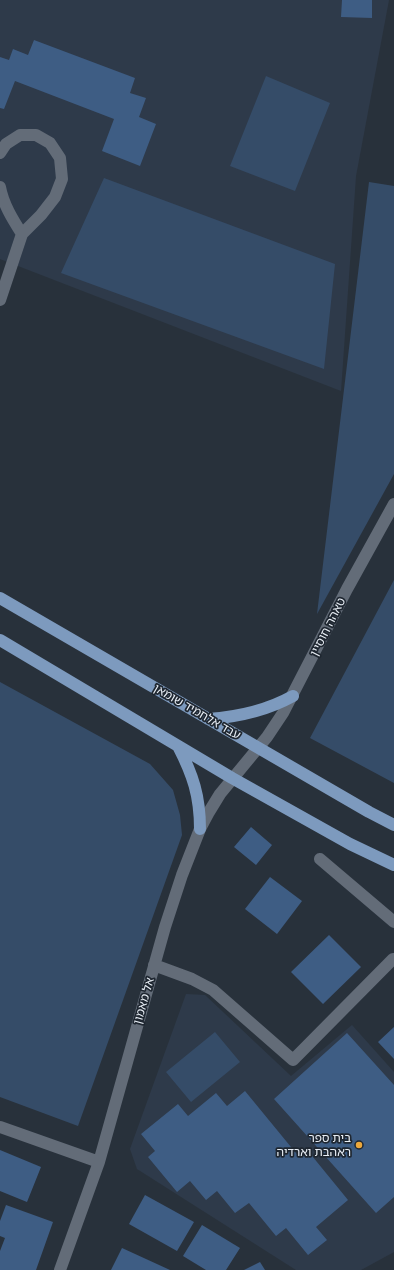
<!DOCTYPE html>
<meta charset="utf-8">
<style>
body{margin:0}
canvas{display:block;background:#28313b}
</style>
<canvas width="394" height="1270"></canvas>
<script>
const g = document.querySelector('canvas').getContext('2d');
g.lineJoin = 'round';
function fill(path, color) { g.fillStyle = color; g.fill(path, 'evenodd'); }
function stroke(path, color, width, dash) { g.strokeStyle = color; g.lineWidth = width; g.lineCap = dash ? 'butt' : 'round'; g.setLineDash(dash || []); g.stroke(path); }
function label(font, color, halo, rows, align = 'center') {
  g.font = font + ' Mulish,"Noto Sans Hebrew",sans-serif'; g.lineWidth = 3.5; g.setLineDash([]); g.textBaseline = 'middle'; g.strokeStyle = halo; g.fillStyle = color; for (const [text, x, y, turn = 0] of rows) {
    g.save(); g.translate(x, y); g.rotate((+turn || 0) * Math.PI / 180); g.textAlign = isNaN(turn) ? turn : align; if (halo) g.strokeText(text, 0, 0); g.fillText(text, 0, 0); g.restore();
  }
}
fill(new Path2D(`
 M0,0h389l-33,176 -15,215 -341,-132z
 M186,994l19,1 86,81 61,-51 42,47v180l-33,18h-65l-159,-101 -7,-20z`), '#2e3a4a');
fill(new Path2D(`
 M266,76l64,27 -35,88 -65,-25z
 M104,178l231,86 -11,105 -263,-96z
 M369,182l25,4v288l-77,140z
 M394,580v203l-84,-45z
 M0,682l150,82 23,26 7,25 2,20 -104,291 -78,-29z
 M215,1032l25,30 -49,40 -25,-30z`), '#354c68');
fill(new Path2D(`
 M342,0h30v18l-31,-1z
 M34,40l101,38 -5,15 16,5 -7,19 17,7 -16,42 -38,-15 12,-32 -99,-38 -11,28 -4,-1v-51l9,3 4,-11 15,6z
 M251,827l21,18 -16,20 -22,-18z
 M270,877l32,24 -25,33 -32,-25z
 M329,935l32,32 -38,37 -32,-32z
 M394,1027v32l-16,-17z
 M347,1033l47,52v112l-18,16 -102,-114z
 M245,1091l55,67 8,-7 40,49 -32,27 11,13 -19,15 -22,-27 -10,8 -27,-33 -14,10 -18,-22 -11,9 -16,-19 -13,11 -29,-35 7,-6 -14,-17 37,-30 10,12 28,-23 11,13z
 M0,1150l41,17 -14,35 -27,-11z
 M145,1195l49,27 -17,29 -48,-27z
 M6,1205l47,17 -17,48h-36v-19l5,-13 -5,-2v-15z
 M202,1225l38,23 -14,22h-20l-23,-14z
 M122,1248l48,22h-59z
 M260,1262l5,8h-21z`), '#3e5d84');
stroke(new Path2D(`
 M0,153l6,-9 14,-9h16l14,8 10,15 2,21 -7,18 -14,18 -19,19 -22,66
 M0,187c3,17 13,33 22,47
 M320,859l74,63
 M154,965l38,14 21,11 80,70 100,-101
 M0,1127l99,35
 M60,1270l39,-108 66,-235 17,-52 18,-46 9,-17 11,-18 47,-57 16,-24 64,-124 47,-85`), '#636c78', 12);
stroke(new Path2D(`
 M0,598l369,214 25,13
 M0,640l232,138 118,66 44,21
 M208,719c30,-2 58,-8 85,-23
 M178,746c15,29 22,50 22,83`), '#7d9abe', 12);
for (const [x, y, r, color] of [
 [359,1145,4,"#eda83b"]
]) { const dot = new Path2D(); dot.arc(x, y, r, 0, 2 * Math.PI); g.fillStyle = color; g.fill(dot); stroke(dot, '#1f2731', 1.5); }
label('12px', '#e9eff6', '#1f2731', [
 ["טאהה חוסיין",328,627,-63],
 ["עבד אלחמיד שומאן",197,712,30],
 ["אל מאמון",144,1001,-74]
]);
label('12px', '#e9eff6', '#1f2731', [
 ["בית ספר",351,1138],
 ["ראהבת וארדיה",351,1152]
], 'right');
</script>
